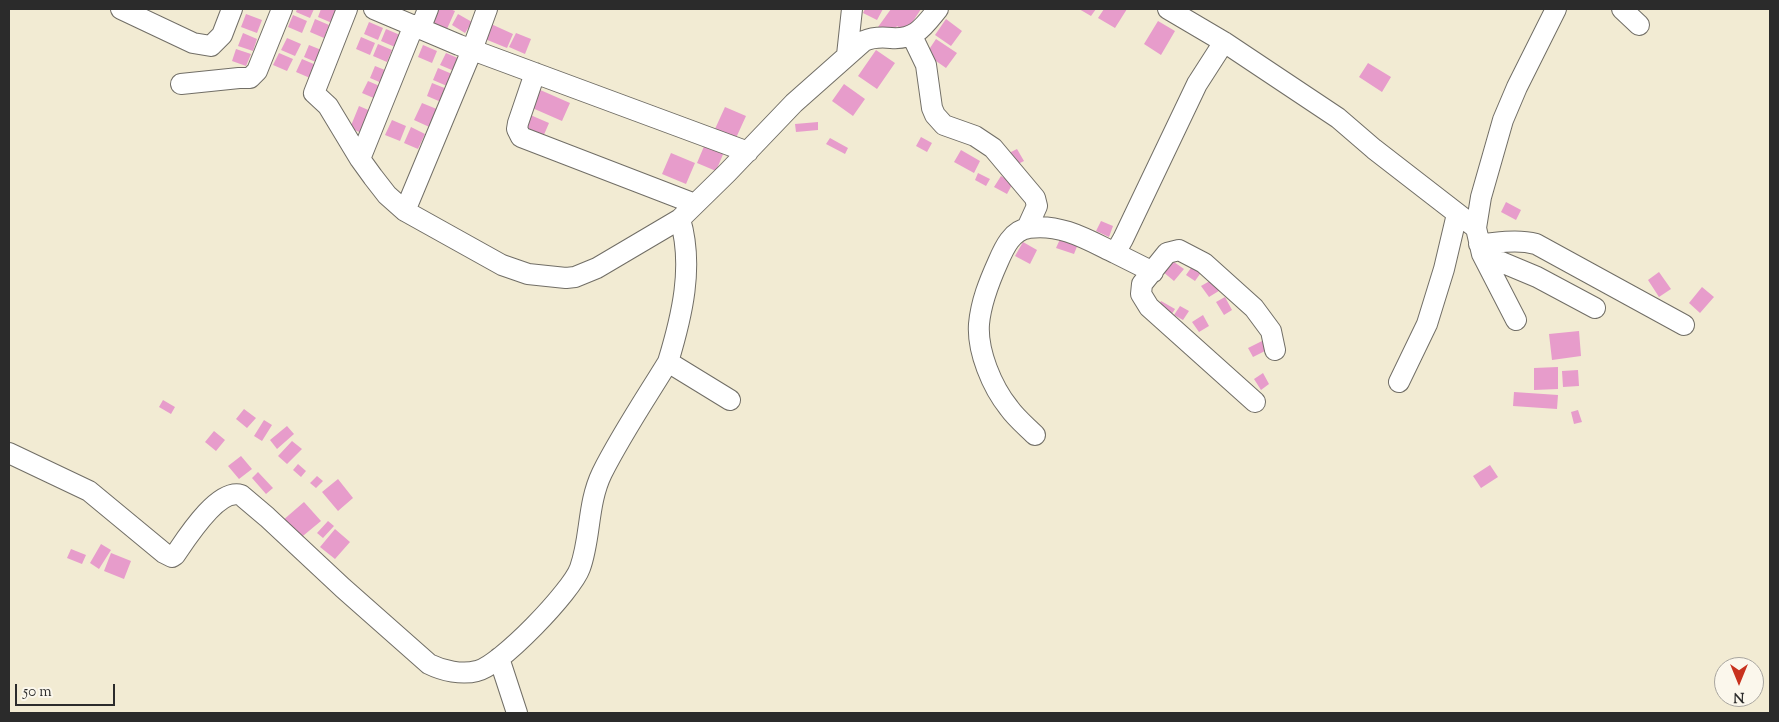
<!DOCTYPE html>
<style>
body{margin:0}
#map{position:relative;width:1779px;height:722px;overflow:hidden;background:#f2ebd3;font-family:"Sorts Mill Goudy",serif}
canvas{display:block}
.frame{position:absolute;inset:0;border:10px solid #2b2b2b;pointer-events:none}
.north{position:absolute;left:1714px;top:657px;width:50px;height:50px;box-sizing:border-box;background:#fbf7ec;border:1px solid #a8a59f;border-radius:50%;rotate:180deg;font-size:14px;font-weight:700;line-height:20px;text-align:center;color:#2b2b2b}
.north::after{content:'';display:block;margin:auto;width:18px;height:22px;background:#c8321e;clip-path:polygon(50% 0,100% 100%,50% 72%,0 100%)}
.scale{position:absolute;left:15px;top:684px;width:100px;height:22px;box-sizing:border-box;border:2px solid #2b2b2b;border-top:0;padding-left:6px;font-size:15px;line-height:18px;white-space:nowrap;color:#2b2b2b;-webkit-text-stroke:4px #fbf7ec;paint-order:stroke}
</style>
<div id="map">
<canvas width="1779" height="722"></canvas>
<div class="frame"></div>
<div class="north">N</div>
<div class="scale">50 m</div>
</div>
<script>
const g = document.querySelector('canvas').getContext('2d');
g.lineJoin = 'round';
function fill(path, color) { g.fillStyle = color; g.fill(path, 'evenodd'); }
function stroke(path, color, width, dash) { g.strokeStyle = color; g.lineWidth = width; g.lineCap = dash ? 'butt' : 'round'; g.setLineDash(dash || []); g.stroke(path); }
fill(new Path2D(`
 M297,9h17l-4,9 -14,-6z
 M321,9h12l4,2 -5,12 -14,-6z
 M437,9h13l5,2 -8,18 -16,-7z
 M865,9h18l-6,11 -14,-7z
 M891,9h30l-15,23 -9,-6 -7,10 -12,-9z
 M1079,9h17l-5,7z
 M1104,9h23l-12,19 -17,-10z
 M246,14l16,6 -5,13 -16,-6z
 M458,14l14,8 -7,11 -13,-8z
 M293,15l14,6 -5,12 -14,-6z
 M315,19l14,6 -5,13 -14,-6z
 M946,19l16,12 -11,15 -16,-11z
 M1158,21l17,10 -14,24 -17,-11z
 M369,22l14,6 -5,12 -14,-6z
 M491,24l22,10 -6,14 -22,-9z
 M386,29l14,6 -5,12 -14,-6z
 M243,33l14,6 -4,12 -15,-5z
 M516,33l15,6 -6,15 -16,-7z
 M361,37l14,6 -5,12 -14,-6z
 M287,38l14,6 -6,12 -14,-6z
 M936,39l21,14 -11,15 -20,-14z
 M378,44l14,6 -5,12 -14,-6z
 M309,45l15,6 -6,12 -14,-6z
 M423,45l14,6 -5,12 -14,-6z
 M236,49l15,5 -5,12 -14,-5z
 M876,50l19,13 -18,26 -19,-13z
 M279,53l14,6 -6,12 -14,-6z
 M446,53l14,6 -6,12 -14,-6z
 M302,59l14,6 -6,13 -14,-6z
 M1368,63l23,14 -9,15 -23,-15z
 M375,66l15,6 -6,12 -14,-6z
 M438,68l14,6 -5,12 -14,-6z
 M368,81l14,6 -6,12 -14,-6z
 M432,83l15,6 -6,13 -14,-6z
 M844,84l21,15 -12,17 -21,-15z
 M538,89l32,14 -8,18 -32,-14z
 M422,103l22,9 -8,18 -22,-10z
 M359,106l14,6 -9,22 -14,-6z
 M725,107l21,9 -10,22 -21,-9z
 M528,114l21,9 -6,14 -21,-9z
 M392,120l14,6 -6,15 -15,-6z
 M818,122v8l-22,2 -1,-8z
 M411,127l14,7 -7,15 -14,-6z
 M921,137l11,6 -5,9 -11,-6z
 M830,138l18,10 -3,6 -19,-10z
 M705,144l19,8 -8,19 -19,-8z
 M1017,149l7,12 -8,4 -7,-12z
 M961,150l19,11 -6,12 -20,-11z
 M671,153l24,10 -9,21 -24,-10z
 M978,173l12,6 -4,7 -11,-6z
 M1001,176l12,7 -6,11 -13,-7z
 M1506,202l15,8 -5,10 -15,-8z
 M1101,221l12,5 -4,11 -13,-6z
 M1061,237l17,7 -4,10 -18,-6z
 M1023,242l14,8 -7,14 -15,-8z
 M1171,260l13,9 -10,12 -12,-10z
 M1193,265l9,6 -7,10 -9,-6z
 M1659,272l12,17 -12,8 -11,-17z
 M1215,278l7,11 -13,8 -8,-11z
 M1702,287l12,10 -14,16 -11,-10z
 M1225,297l7,13 -8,5 -8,-13z
 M1161,301l14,8 -5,8 -14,-8z
 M1180,306l9,5 -6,9 -9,-5z
 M1203,315l6,11 -10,6 -7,-10z
 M1579,331l2,25 -29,4 -3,-26z
 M1262,341l5,9 -14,7 -5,-9z
 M1558,367v22l-24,1v-22z
 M1578,370l1,16 -16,1 -1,-16z
 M1263,373l6,11 -8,6 -7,-11z
 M1514,392l44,3 -1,14 -44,-3z
 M163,400l12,7 -4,7 -12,-7z
 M244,409l12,9 -9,10 -11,-9z
 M1578,410l4,12 -8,2 -3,-12z
 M264,420l8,5 -10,16 -8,-5z
 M287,426l7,8 -17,15 -7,-9z
 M214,431l11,9 -9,11 -11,-9z
 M292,441l10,8 -15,15 -9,-8z
 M241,456l11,13 -13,10 -11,-13z
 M298,464l8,7 -5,6 -8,-7z
 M1490,465l8,12 -17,11 -8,-12z
 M258,472l15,16 -7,6 -14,-16z
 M317,476l6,5 -7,7 -6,-5z
 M338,479l15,19 -15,13 -16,-19z
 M304,502l17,19 -23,19 -16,-19z
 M328,521l6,5 -11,12 -6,-5z
 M335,529l15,13 -15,17 -15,-12z
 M101,544l10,6 -12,19 -9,-6z
 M71,549l15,6 -4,9 -15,-6z
 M111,553l20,8 -7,18 -20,-8z`), '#e79ccb');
const minor = new Path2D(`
 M121,9l72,34 18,3 11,-11 10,-26
 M347,9l-33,84 14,13 32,53 13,18 14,18 18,16 97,54 26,9 38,4 9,-1 22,-9 83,-49 47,-46 67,-70 70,-62c9,-4 17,-4 27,-3 25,2 33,-12 47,-29
 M374,9l85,36 289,107
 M1168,9l56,33 114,76 36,31 102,79
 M1622,9l17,16
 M421,27l7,-18
 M912,36l14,29 6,43 3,7 9,10 31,11 18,12 42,50 2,8 -10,22
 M847,55l5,-46
 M535,73l-17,50 -1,6 4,8 174,67
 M181,84l58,-6h11l7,-7 25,-62
 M360,159l54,-134
 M405,211l67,-161 15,-41
 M1479,244c19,-1 38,-5 57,0l148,81
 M1482,254l55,23 58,31
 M1153,272l-38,-19 8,-14 74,-155 27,-42
 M1516,320l-34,-66 -6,-26 5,-31 22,-77 14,-33 39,-78
 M668,362l62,38
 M1399,382l28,-58 17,-55 13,-55
 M1255,402l-106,-95 -8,-13 1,-10 25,-31 12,-3 25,13 50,45 17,23 4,19
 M1035,435c-9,-9 -19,-17 -26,-27 -17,-21 -32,-57 -30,-84 2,-22 10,-42 19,-62 6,-14 14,-32 31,-34 31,-5 59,12 86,25
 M9,453l80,38 75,62 8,4 3,-2c11,-16 43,-67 66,-60l26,22 76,71 86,76c14,7 33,11 48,7 23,-5 95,-80 103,-103 11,-30 7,-64 22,-95 19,-38 44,-75 66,-111 14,-46 26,-96 12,-143
 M499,658l18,55`);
stroke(minor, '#716e66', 22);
stroke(minor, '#fff', 20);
</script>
